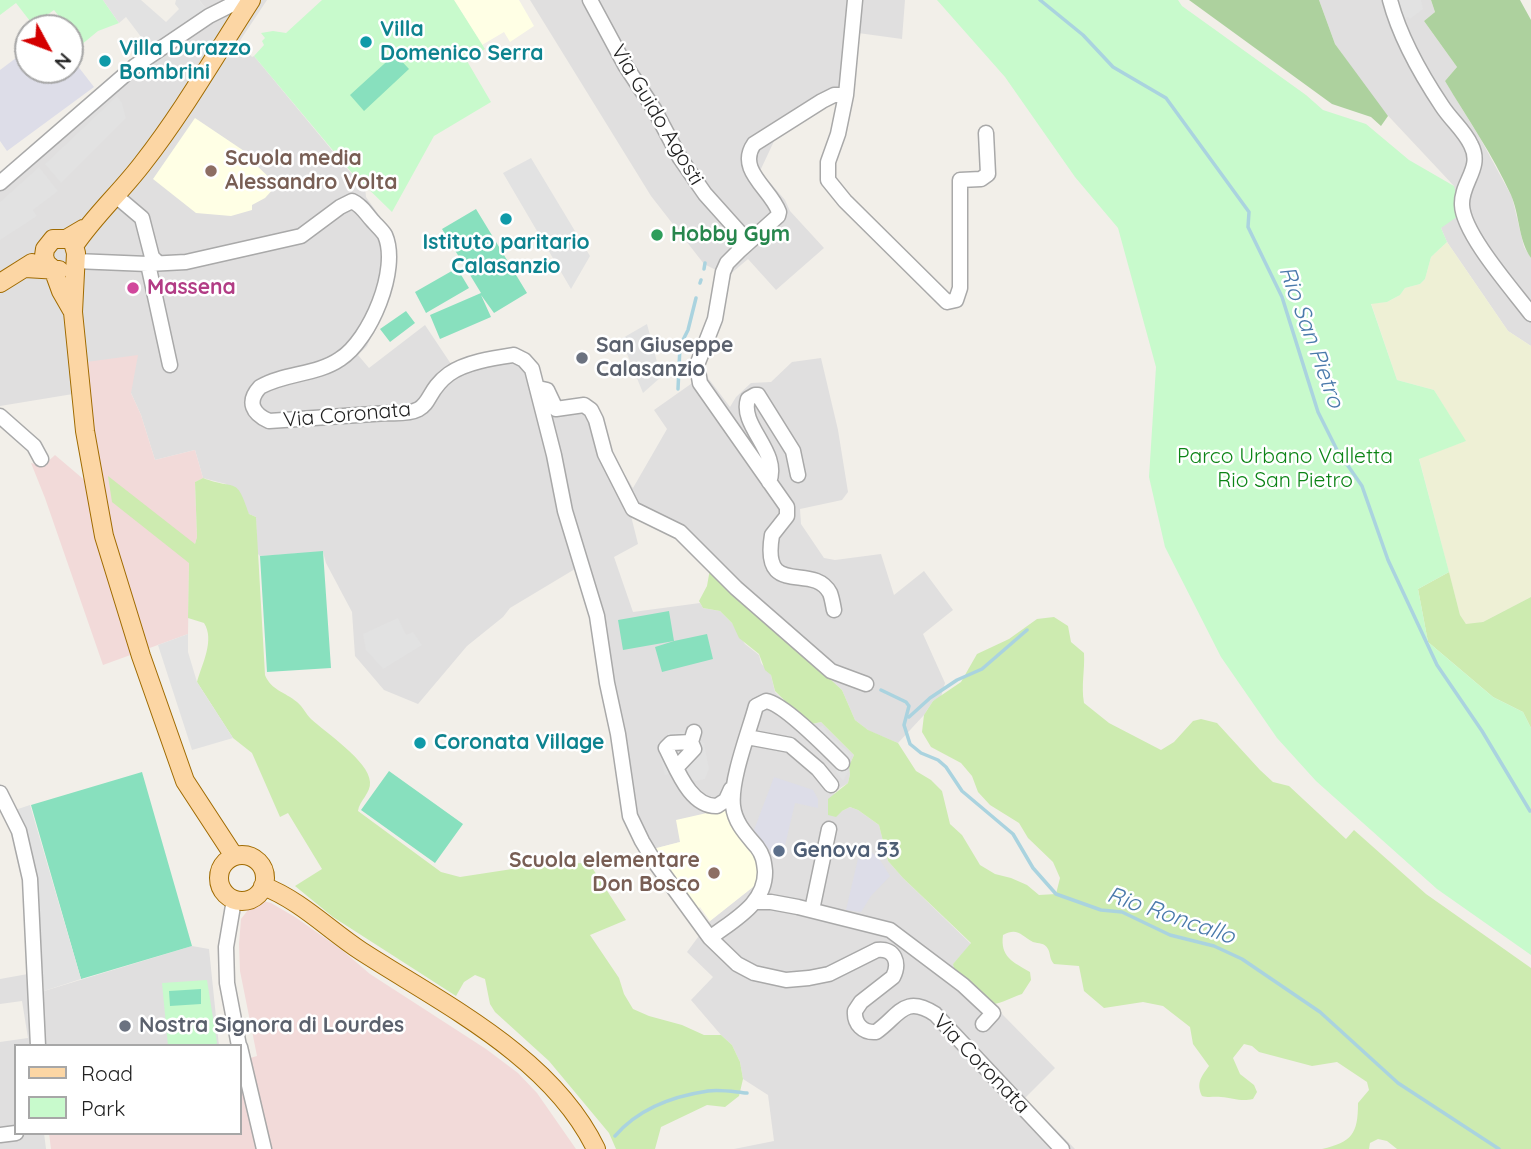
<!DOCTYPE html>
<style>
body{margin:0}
#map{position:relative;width:1531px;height:1149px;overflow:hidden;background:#f2efe9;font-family:Quicksand,sans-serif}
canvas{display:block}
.legend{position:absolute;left:14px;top:1044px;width:228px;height:91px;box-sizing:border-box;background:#fff;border:2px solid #a7a7a7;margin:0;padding:9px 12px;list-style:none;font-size:21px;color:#222}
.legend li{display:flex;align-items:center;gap:14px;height:35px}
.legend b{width:35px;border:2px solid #a7a7a7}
.north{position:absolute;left:14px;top:14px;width:70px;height:70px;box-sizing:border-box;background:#fff;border:2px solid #a7a7a7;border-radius:50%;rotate:131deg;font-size:19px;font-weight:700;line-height:28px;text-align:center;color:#222}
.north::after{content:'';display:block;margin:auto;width:24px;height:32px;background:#d40000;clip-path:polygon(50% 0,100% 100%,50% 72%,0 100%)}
</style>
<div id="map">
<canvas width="1531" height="1149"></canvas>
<ul class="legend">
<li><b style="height:9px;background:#fcd6a4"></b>Road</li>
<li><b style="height:19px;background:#c8facc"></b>Park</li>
</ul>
<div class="north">N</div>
</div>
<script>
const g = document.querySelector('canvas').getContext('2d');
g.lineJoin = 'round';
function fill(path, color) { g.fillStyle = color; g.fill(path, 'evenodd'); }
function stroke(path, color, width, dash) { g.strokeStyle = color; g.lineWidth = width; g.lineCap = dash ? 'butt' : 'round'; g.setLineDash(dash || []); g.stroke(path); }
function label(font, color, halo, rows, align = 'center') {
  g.font = font + ' Quicksand,sans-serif'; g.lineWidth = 5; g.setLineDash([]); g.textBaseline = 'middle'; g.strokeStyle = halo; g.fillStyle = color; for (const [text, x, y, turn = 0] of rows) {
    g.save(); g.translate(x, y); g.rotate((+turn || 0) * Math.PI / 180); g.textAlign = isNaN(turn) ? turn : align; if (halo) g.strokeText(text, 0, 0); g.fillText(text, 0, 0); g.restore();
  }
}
fill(new Path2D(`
 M199,0h68l-28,42 13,15 2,-1 96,116 15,14 1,11 22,31 6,16 -5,51 -22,51 -9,9 11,13 56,-43 26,39 45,-13 20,-3 13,9 10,11 3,14 17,20 28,-5 11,10 13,46 22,35 34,-59 -13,-19 51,-36 25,33 6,-10 15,-14 20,-1 21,-20 29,-4 17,72 10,62 -6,8 -42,9 1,15 23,34 11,2 46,-6 13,41 30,-24 29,39 -30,24 22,49 -4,14 -8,4 -9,14 -26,28 -29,-12 -14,-11 -13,-30 -165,-154 -46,-20 7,28 -24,13 19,55 67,-9 3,5 17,3 12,12 13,21 14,11 2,8 10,12 4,17 29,28 8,4 9,-2 33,33 -5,11 1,8 -2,9 -14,9 8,19 8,-4 8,3 21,15 9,36 15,17 68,66 -18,20 102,104 -30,30 50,51h-341l40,-8 -6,-46 -25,-16 -3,-17 -8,-17 -11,-10 -30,-35 22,-23 -26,-25 23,-31 48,-38 -78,-41 -27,7 -22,-33 -44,-236 -12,-11 -65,39 -7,9 -36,29 -49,58 -34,-14 -29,-34 -3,-44 -26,-49 -3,-11 -63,4 -3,-3 -1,-36 -7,-3 -23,-30 -23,-6 -8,-28 -40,10 -14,-45 -10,-22h-52l-79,13v-220l209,-174z
 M530,0h375l-3,39 -44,-6 -6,71 -18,-3 -58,36 -16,34 25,29 5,11 34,37 -48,42 -28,-31 -20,17 -24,-12 -53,-68z
 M1319,0h112l4,12 -11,9 33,46 -12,14 35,57 32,59 12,50 7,11v88l-23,-15 -61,-89 -6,-14 13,-42 -76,-81 -43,-61z
 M192,946l17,3 10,97h-203v87h28l2,16h-46v-107l28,-4 -6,-37 -22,3v-25l39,-7 1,19h4z`), '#e0dfdf');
fill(new Path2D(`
 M138,355l-7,38 10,22 14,45 40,-10 8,28 -8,4 2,55 -8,26 -1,71 -85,31 -58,-167 -14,-35 12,3 12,-11 40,34 -16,-126z
 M263,901l8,2 24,14 47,33 28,24 116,75 32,24 19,20 39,56h-525l-2,-16h191v-72l17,-5 -17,-85 -1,-27 2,-25 10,-13z`), '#f2dad9');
fill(new Path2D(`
 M454,0h65l15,26 -24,16 -6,-10 -22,13z
 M195,118l58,39 -1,4 25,24 -12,13 -13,7v5l-21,6 -35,-3 -43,-34z
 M729,808l31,55 -2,20 -48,38 -10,-14 -4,3 -43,-61 27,-7 -4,-22z`), '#ffffe5');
fill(new Path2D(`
 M1447,242l61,89 23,15v251l-48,25 -11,3 -6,-1 -6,-9 -41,-157 46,-17 -31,-51 -37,-10 -26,-77 16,-1 13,-7 5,-7 15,-4 5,-5 6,-22z`), '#eef0d5');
fill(new Path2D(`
 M108,476l87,68 2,-7 -2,-55 8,-4c34,13 33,-3 46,36l7,3 9,158c6,15 20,17 32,27 6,5 9,12 14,17 15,14 58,42 59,63 1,11 -11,19 -12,29l83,61 19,5 85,-13 44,-1 37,57 -36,15 29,43 5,16 9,15 16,7 33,9 22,10h17l11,10 8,17 3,17 -4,17 -14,11 -18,-2 -46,22 -6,22h-39l-7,-16 -60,-72 -54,-49 -5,-8 -5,-25 -10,-4 -11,7 -8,14 -123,-79 -38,-31 27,-17 -34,-56 -8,4 -28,-64 -19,-15 -36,-56c5,-18 18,-42 7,-59l-16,-5 1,-55 -77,-61z
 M710,569l132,121 13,30 13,10 30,13 18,28 15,9 11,11 8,33 12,11 18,30 15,9 16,4 16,7 12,10 17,-1 4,-16 -7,-16 -25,-24 -9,-15 -29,-18 -12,-13 -6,-16 -11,-13 -30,-16 -9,-15 2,-17 9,-14 28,-19 16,-28 32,-15 28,-20 17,-2 14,9 3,16 13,11c1,17 -3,32 0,50l25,20 52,27 13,-8 19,-21 8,-2 16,4 43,47 13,12 16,4 57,53 8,-9 72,64 105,74v181h-134l-10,-8 -9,-2 -8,4 -1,6h-47c30,-7 36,-15 36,-46l11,-13 -2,-8 -30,-20 -25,4 -53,-14 -7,-6 -8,-2 -11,14 7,16 14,11 3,7 -4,7c-12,3 -20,-1 -32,-2 -7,-1 -12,1 -19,-1 -6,-13 -1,-19 7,-30l-16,-22 -3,-17 -27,-21 -20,-4 -39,6 -20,-17 -5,-25 -25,-2c-5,-6 -3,-9 -6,-15 -4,-7 -9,-5 -15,-7 -12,-6 -15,-15 -30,-7 -3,22 10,27 27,37l1,8 -9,14c-10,3 -19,9 -29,10l-38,-32 -2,-8 18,-21 -68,-65 -15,-17 -9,-36 -21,-15 -8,-3 -8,4 -6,6 -8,-2v-16l20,-16 2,-9 -1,-8 5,-11 -33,-33 -9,2 -8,-4 -29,-29 -4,-16 -6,-5 -6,-16 -20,-16 -7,-15 -12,-12 -17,-3 -4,-7 8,-15z
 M1449,572l11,43 6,9 17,-2 48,-25v131l-8,-16 -30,-15 -65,-55 -10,-53z`), '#cdebb0');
fill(new Path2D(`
 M1189,0h130l16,44 53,72 -7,10 -10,-9 -39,-13z
 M1431,0h89l11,20v238c-13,-19 -11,-42 -20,-63 -18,-40 -44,-77 -66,-114l12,-14 -33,-46 11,-9z`), '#add19e');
fill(new Path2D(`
 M0,0h103l16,23 -21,8 -17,14 -27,-35 -21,15 -17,-22 -16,12z
 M322,0h132l31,49 -18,12 24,41 -57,34 -42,76 -41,-40 -97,-116 10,-11 -2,-4 3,-3 -4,-5 12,-2 13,2z
 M937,0h241l4,6 124,89 17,15 43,14 43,36 45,26 7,28 -20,14 6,14 -16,15 -6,22 -5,5 -15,4 -5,7 -13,7 -16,2 26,76 37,10 32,51 -47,18 30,113 -31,17 10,53 65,55 30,15 8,16v227l-94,-66 -121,-108 -39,-43 -56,-81 -56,-110 -16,-70 7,-110 -38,-139 -43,-51 -70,-100z
 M207,980l10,63 -2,3h-47l-6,-63z`), '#c8facc');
fill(new Path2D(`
 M395,54l14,15 -45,42 -14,-16z
 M476,209l51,84 -33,20 -13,-18 10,22 -51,22 -10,-24 51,-22 -39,-64z
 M457,268l12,20 -43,25 -11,-21z
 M406,311l9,12 -25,19 -10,-13z
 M323,551l8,117 -64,4 -7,-116z
 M669,611l5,30 33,-7 6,25 -51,13 -7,-25 19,-6 -51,9 -5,-30z
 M389,771l74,53 -28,39 -74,-53z
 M142,772l50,174 -111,33 -50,-174z
 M201,989v15l-31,2 -1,-15z`), '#88e0be');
fill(new Path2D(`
 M103,0h38l25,22 13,-13 -4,-5 1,-4h23l10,12 -58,38 -25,-33 -7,6z
 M1397,0h24l2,9 -13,10 -2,-2 -5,3z
 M117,96l5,7 4,15 -65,65 -16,-19z
 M531,158l59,98 -19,33 -68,-116z
 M39,167l19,24 -25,19 4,6 -37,24v-38z
 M647,324l14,53 -18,16 -22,-54z
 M398,618l8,17 7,-3 9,13 -39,24 -17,-19 -3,-16z
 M188,634v18l9,30 36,56 -41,12 -34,-105z
 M823,726l5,8 24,21 -5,9 1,8 -5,9 -16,-22 -27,-28z
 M687,732l17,11 5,26 -4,10 -9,2 -21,-9 -10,3 -8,-32 11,-3v-7z
 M30,805l51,174 -37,12 -8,-98 -21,-83z`), '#e2e2e2');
fill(new Path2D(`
 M28,49v21h42v-14l24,31 -87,64 -7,-10v-71z
 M774,777l39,13 5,9v9l-23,-5 -13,55 -7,-1 -21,-27z
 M861,846l6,2 13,12 10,16 -19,20 -10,16 -15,-2z`), '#dddde8');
stroke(new Path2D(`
 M1040,0l43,35 30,32 53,31 83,114 -1,15 34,70 36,115 19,38 25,36 26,74 49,105 45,66 48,80
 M704,269l1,-6
 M700,283l1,-3
 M678,389l2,-43 8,-16 8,-32
 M881,690l25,12 3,4 -5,19 6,19 11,9 17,7 8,7 16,24 51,43 20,34 23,26 45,16 21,2 48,23 44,11 28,13 78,53 78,71 101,66
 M909,717l21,-19 27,-18 25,-11 45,-39
 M615,1136c23,-27 59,-40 93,-45 12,-2 27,1 39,2`), '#aad3df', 3.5);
const minor = new Path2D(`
 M590,0l35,65 29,44 26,49 25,36 35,39 -1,18 -12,12 -4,9 -8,47 -18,46 3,18 87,124v9l-15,19c-11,65 41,26 58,58 2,5 3,12 4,17
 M855,0l-9,95 -8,39 -10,28v18l17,21 102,101 9,-2 4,-12v-108l21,-1 7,-5 -2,-41
 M1390,0c10,38 30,73 52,106 9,14 22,24 29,39 12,23 -10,37 -9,60 1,29 51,85 69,109
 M0,183l135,-117 74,-50 32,-16
 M116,196l26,22 10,39 6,6
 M739,251l39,-35 1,-4c-8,-23 -43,-42 -25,-68l68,-43 12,-6h12
 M75,261l73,3 38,-2 115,-26 39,-29 12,-6c9,4 13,11 19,18 4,5 11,11 14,16 15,34 -15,105 -45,124 -23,16 -56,14 -80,28 -14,15 -7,27 9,34l119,-8c50,2 31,-17 61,-39 17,-12 45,-16 65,-19l10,5 8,9 22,86 11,56 32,105 10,67 11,51 12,82 12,25 12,20 56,77 27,26 17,9 32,7 23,-2 20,-4 48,-24c18,-2 23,13 16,27l-32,25 -6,9c-1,13 8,22 21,21 23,-16 28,-38 59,-18l127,135
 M148,264l22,101
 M538,388l9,2 9,19 28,-4 7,5 5,10 9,34 28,55 47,23 56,56 95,83 35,13
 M0,416l34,30 7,13
 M769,482c12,-30 -30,-56 -21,-83l7,-4h3l35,56 5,24
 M694,732l-3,10 -20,1 -5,5c11,21 24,59 51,58l9,-6 5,-11
 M747,737l43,8 28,24 13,16
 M676,768l18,-19 -3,-7
 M0,793l19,38 11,48 8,167
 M234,900l-8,47 1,36 12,63
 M756,902h15l27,5 92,23 73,55 30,28 -10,11
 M812,910l17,-81
 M710,938c23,-18 56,-34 55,-67 -1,-10 -2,-16 -8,-24 -11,-13 -22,-24 -24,-41 -3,-26 16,-74 23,-100l10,-5c17,2 62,48 76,62
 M240,1047l24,102
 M0,1135l16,-2`);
const major = new Path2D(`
 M74,246l2,7 -3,59 12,119 19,105 37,120 44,125 49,75
 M74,246c20,-30 47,-54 69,-83 40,-51 73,-109 108,-163
 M44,256l2,7 7,6 8,22 12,21
 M44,256l1,-7 8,-10h13l17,-10
 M25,268l34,2
 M0,283l32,-20
 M219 878a23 23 0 1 1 46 0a23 23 0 1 1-46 0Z
 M263,886c37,14 66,44 98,65 82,53 191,106 235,198`);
stroke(minor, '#a9a9a9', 17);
stroke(major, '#a06b00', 20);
stroke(minor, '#fff', 14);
stroke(major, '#fcd6a4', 18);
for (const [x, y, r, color] of [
 [366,42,7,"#0f9aa8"],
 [105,61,7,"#0f9aa8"],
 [211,171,7,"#8d6e63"],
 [506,219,7,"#0f9aa8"],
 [657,235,7,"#2e9e5b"],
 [133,288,7,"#d1479c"],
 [582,358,7,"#6b7280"],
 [420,743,7,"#0f9aa8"],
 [779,851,7,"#5c6f8a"],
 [714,873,7,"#8d6e63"],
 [125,1026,7,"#6b7280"]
]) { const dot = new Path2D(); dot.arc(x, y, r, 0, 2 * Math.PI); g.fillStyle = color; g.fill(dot); stroke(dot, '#fff', 2.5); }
label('bold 21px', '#0d838f', '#fff', [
 ["Villa",380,30],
 ["Domenico Serra",380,54],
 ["Villa Durazzo",119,49],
 ["Bombrini",119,73],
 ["Istituto paritario",506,243,"center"],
 ["Calasanzio",506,267,"center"],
 ["Coronata Village",434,743]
], 'left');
label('21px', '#222', '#fff', [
 ["Via Guido Agosti",657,115,59],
 ["Via Coronata",347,415,-5],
 ["Via Coronata",981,1064,46]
]);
label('bold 21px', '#785e54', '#fff', [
 ["Scuola media",225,159],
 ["Alessandro Volta",225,183],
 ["Scuola elementare",700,861,"right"],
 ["Don Bosco",700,885,"right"]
], 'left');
label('bold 21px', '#27864d', '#fff', [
 ["Hobby Gym",671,235]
], 'left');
label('bold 21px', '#b23c85', '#fff', [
 ["Massena",147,288]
], 'left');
label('bold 21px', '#5b616d', '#fff', [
 ["San Giuseppe",596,346],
 ["Calasanzio",596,370],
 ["Nostra Signora di Lourdes",139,1026]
], 'left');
label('21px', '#0c8416', '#fff', [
 ["Parco Urbano Valletta",1285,457],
 ["Rio San Pietro",1285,481]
]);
label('bold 21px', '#4e5e75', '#fff', [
 ["Genova 53",793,851]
], 'left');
label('italic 23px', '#4a7aab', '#fff', [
 ["Rio San Pietro",1311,337,70],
 ["Rio Roncallo",1171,916,19]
]);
</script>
